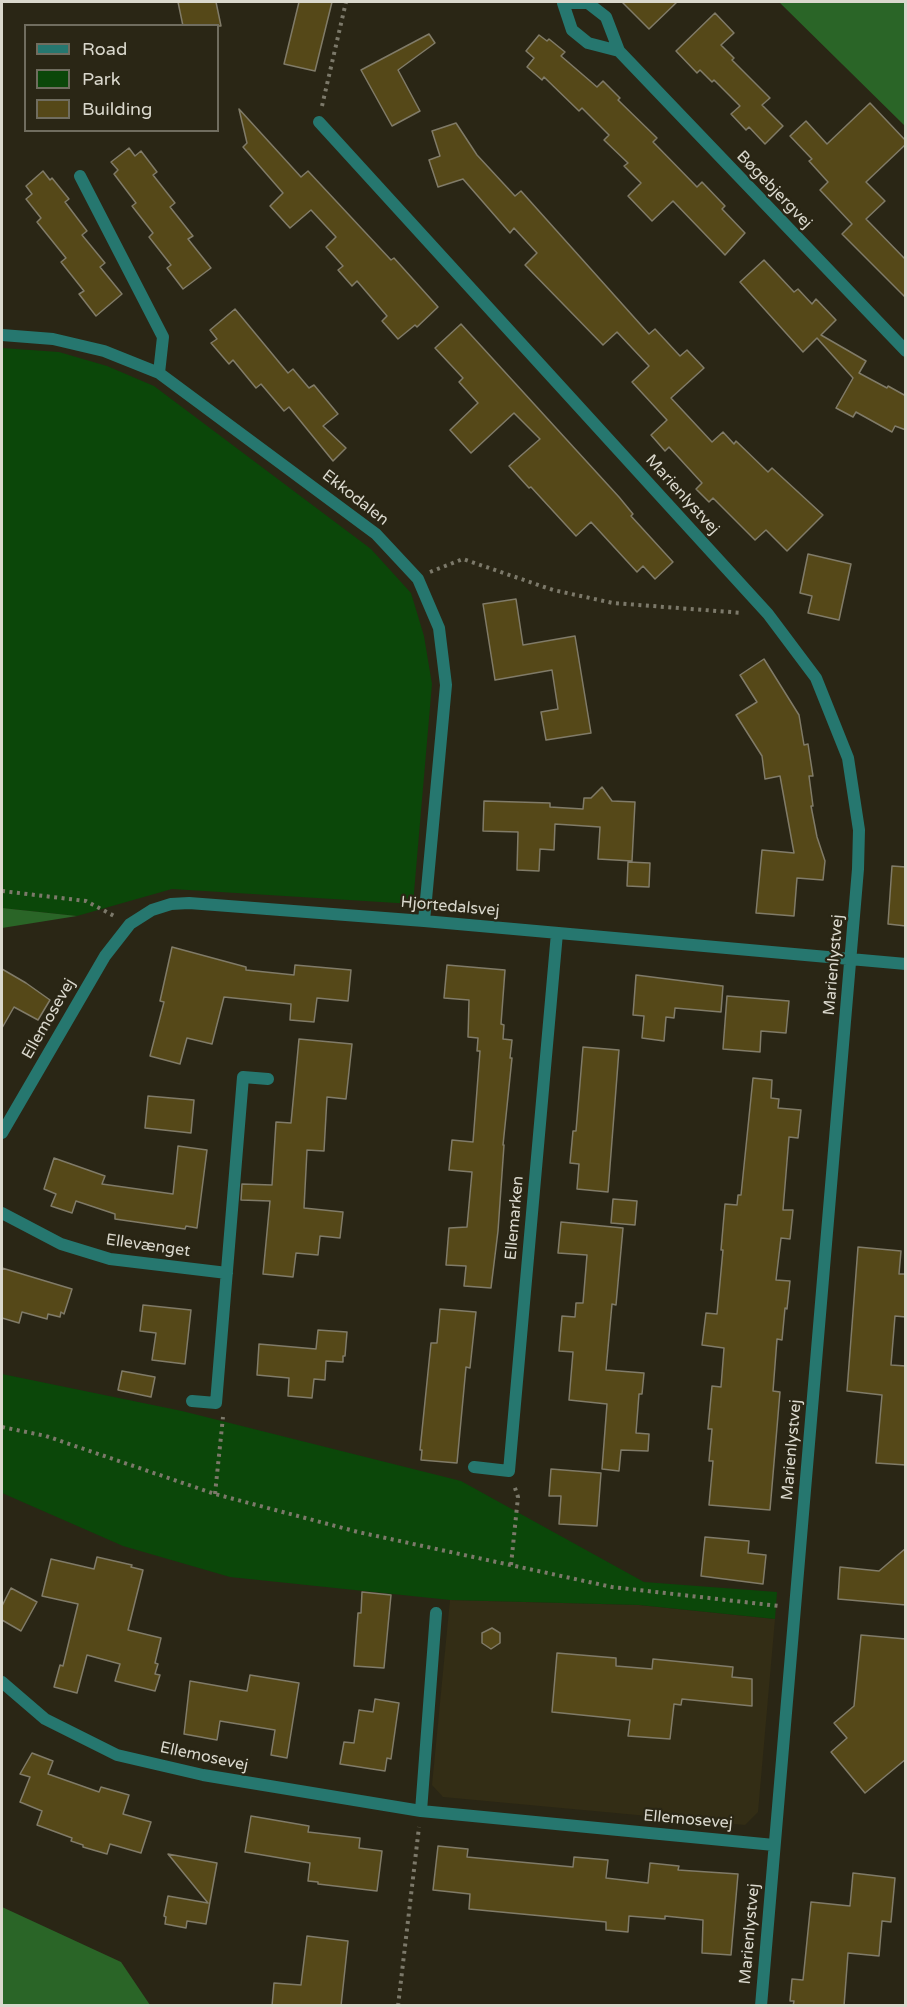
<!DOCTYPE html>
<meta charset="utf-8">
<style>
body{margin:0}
#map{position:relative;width:907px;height:2007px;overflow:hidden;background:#2a2615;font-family:"Varela Round",sans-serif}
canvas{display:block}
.frame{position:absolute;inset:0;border:3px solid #dad8cd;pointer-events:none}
.legend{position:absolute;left:24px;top:24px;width:195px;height:108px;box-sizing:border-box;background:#2a2615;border:2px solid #706d5f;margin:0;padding:8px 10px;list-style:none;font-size:18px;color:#dad8cd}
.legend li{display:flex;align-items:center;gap:12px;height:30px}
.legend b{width:30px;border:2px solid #706d5f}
</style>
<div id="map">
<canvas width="907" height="2007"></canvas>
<div class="frame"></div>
<ul class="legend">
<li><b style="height:8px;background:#26776f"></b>Road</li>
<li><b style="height:16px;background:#0b4709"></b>Park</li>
<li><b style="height:16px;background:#554818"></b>Building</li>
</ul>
</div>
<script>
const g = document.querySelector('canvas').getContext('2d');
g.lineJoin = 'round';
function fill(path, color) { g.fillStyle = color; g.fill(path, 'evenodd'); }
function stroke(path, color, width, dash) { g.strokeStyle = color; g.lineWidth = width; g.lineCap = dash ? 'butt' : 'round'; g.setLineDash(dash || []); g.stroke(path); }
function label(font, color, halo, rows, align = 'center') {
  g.font = font + ' "Varela Round",sans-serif'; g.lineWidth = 4.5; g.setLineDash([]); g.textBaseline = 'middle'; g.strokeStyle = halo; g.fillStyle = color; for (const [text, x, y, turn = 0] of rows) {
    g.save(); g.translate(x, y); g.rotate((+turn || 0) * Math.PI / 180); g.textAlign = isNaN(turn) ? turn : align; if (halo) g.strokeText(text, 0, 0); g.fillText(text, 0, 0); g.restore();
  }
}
fill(new Path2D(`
 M450,1600l189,5 136,14 -17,193 -13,13 -302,-28 -11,-12z`), '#332d15');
fill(new Path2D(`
 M2,348l57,4 48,14 47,20 217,163 40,44 13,43 8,48 -19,220 -241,-15 -95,27 -75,-8z
 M2,1374l180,37 279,70 183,101 133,10 -2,27 -136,-14 -189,-5 -220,-23 -107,-31 -121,-53z`), '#0b4709');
fill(new Path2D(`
 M779,2h126v124z
 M2,908l75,8 -75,12z
 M2,1907l119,55 29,43h-148z`), '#2a6527');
const building = new Path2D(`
 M178,2h38l5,24h-38z
 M299,2h33l-17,69 -31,-7z
 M622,2h55l-28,27z
 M715,13l19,20 -13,12 13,13 -2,2 38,38 -8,7 21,21 -18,18 -16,-17 -3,3 -15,-16 9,-8 -26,-26 -2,2 -12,-12 -3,3 -21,-22z
 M429,34l6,9 -37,27 22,41 -28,15 -31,-56z
 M539,35l8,6 2,-2 16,13 -4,4 36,31 6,-6 17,17 -2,2 39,38 -4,4 44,45 5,-5 23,24 -3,3 23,24 -20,22 -52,-54 -21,20 -24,-25 13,-13 -17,-17 4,-3 -24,-23 5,-5 -27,-27 -3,3 -35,-34 -2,3 -15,-13 7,-9 -8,-7z
 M870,103l36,38v3l-40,38 19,19 -19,18 40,41v38l-64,-64 10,-10 -32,-34 8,-8 -19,-21 3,-2 -22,-23 16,-15 21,23z
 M239,109l62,68 7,-6 83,89 3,-2 44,49 -21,20 -2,-2 -17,14 -16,-18 5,-5 -30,-35 -5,5 -14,-16 5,-4 -17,-19 10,-10 -25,-27 -21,18 -20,-22 13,-13 -40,-46 4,-4z
 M456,123l21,32 38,41 6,-5 128,143 6,-5 25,27 7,-6 17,18 -33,30 41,44 11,-10 11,12 2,-3 32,31 4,-4 51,47 -36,36 -21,-21 -11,10 -42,-42 -4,4 -13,-13 6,-6 -33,-36 -4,4 -14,-16 16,-15 -35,-38 17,-16 -32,-34 -14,13 -78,-80 12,-12 -23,-25 -4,5 -47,-54 -25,8 -9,-27 11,-4 -8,-25z
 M129,148l6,8 6,-5 16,21 -4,3 22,28 -5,4 23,29 -5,3 23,29 -28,21 -16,-21 4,-3 -22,-28 4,-4 -21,-27 4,-3 -22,-29 4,-4 -7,-8z
 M43,171l7,9 2,-2 17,21 -4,3 22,29 -5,4 23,28 -5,4 22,27 -26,22 -17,-22 5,-3 -23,-29 5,-4 -29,-36 4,-4 -15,-19 6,-5 -6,-8z
 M764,260l30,32 4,-3 14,15 4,-5 20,21 -15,15 45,26 -7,12 28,15 1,-2 18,10v34l-11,-4 -3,6 -36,-20 -3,5 -17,-9 17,-30 -36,-40 -14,14 -63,-70z
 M235,309l53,64 5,-4 16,19 5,-3 24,29 -15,12 23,22 -13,13 -44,-54 -5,4 -23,-27 -5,4 -23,-28 -4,4 -18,-21 6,-4 -7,-9z
 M461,324l158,173 14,17 -2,2 42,46 -18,17 -12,-13 -6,6 -46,-50 -15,14 -45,-49 -2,1 -20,-22 31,-27 -26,-26 -43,40 -21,-23 28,-27 -19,-21 4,-4 -28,-30z
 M808,554l43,10 -12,56 -31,-7 4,-17 -12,-3z
 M516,599l7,46 52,-9 16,97 -45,7 -5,-28 17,-3 -6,-39 -57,10 -12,-76z
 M764,659l35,56 5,30 4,-1 5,32h-4l4,30h-2l6,31 8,24 -2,19 -26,-2 -3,38 -38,-3 6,-63 32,3 -14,-77 -15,3 -3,-23 -26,-41 21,-13 -17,-27z
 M602,787l10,14 23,1 -3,59 -34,-2 2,-32 -45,-3 -1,26 -14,-1 -1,22 -22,-1 1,-38 -35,-1 1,-30 66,2v4l33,2 1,-11h7z
 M628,862l22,1 -1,24 -22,-1z
 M892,866l14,1v59l-18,-2z
 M172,947l74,20v3l48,5 1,-10 56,5 -3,31 -31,-3 -3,24 -24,-2 1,-16 -67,-7 -12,47 -25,-6 -7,26 -30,-8 14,-54 -4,-1z
 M447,965l58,5 -4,54 3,1 -1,14 9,1 -2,18h2l-9,87h1l-6,86 -7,57 -27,-2 2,-20 -20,-1 3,-37 18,-1 5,-55 -23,-2 3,-30 21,2 7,-91h-3l1,-13 -10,-1 1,-37 -25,-2z
 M2,969l24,14 24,17 -12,20 -24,-13 -12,21z
 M636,975l87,11 -2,26 -46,-4 -1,10 -8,-1 -2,24 -22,-3 2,-22 -11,-1z
 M727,996l62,5 -3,32 -25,-2 -1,21 -37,-3z
 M299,1039l53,5 -6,55 -19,-2 -3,54 -17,-1 -3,58 39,4 -3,26 -20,-2 -2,19 -22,-2 -3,24 -30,-3 7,-73 -29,-1 1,-16 30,1 4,-63 15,1z
 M583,1047l36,3 -11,142 -31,-3 2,-25 -9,-1 3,-32h3z
 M753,1078l19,2 -1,18 8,1 -1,9 23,2 -3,28 -9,-1 -6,73h10l-3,29 -9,-1 -5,42 14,1 -3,28 -2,-1 -3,32 -5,-1 -4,52 7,1 -10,118 -61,-5 4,-44h-4l3,-32h-4l4,-43 9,1 3,-39 -22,-3 4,-32 11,1 6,-64h-2l4,-46 12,1 1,-10h3z
 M148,1096l46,4 -3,33 -46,-5z
 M178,1146l29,4 -10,78 -11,-2 -1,3 -70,-10v-5l-39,-13 -4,12 -21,-7 5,-12 -12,-5 10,-31 51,18 -3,8 71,10z
 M613,1199l24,2 -2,24 -24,-2z
 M561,1222l62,6 -7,77 -4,-1 -6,66 38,3 -2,21h-3l-3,39 13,1 -1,17 -27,-1 -2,21 -17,-2 5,-65 -38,-4 4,-48 -14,-1 3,-35 13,1 1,-14h7l4,-48 -29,-2z
 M858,1247l43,4 -2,23h7v43l-11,-1 -4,49 15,1v99l-30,-2 6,-68 -35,-4z
 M2,1268l70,21 -8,25 -3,-2 -1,5 -12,-3 -1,5 -25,-7 -3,11 -17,-5z
 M143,1305l48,5 -6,54 -33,-4 4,-27 -16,-2z
 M440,1309l36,3 -6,56 -4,-1 -9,96 -36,-3 1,-10h-2l11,-107h6z
 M318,1330l29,2 -2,24h-2v6l-17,-1 -1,19 -11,-1 -2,19 -24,-2 1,-18 -32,-3 2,-31 57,5z
 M122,1371l33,6 -4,20 -33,-7z
 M551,1469l50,4 -4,53 -38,-2 2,-28h-12z
 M705,1537l44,4 -1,12 18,2 -3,29 -62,-8z
 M906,1548v57l-68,-6 2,-32 39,4z
 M97,1557l35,8 -1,2 12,3 -15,60 33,8 -6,25 3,1 -3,10 5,1 -5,16 -40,-10 5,-17 -33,-9 -10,38 -23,-6 6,-22 3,1 15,-62 -36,-8 9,-37 43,10z
 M11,1588l26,14 -16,29 -19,-11v-14z
 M362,1592l29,3 -7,73 -30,-2 4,-53h3z
 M492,1628l8,5v10l-9,6 -9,-6v-10z
 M861,1635l45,4v120l-41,34 -34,-41 16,-14 -13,-15 20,-17z
 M557,1653l59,5v8l36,3 1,-10 80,8 -1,10 20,2v27l-70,-7 -1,6 -7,-1 -4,35 -42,-3 2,-16 -78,-8z
 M250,1675l49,8 -12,75 -16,-3 4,-25 -55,-9 -3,19 -33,-6 6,-53 57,10z
 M375,1699l24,4 -8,56 -4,-1 -2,13 -45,-7 4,-22 10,1 5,-33 14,2z
 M32,1753l21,8 -5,13 51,18 2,-5 28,8 -6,19 28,8 -10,31 -31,-9 -3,10 -24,-7v-2l-12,-4 1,-3 -35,-13 5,-14 -22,-9 10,-25 -10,-3z
 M251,1816l58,10 -1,6 52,6 -1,10 23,3 -5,40 -59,-7v-2l-10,-1 2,-18 -65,-11z
 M438,1846l30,3 -1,8 106,10 1,-10 34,3 -2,18 42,5 2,-20 29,3 -1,4 60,4 -7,81 -29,-2 1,-33 -38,-4v3l-36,-3 -1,16 -22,-2v-8l-137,-13 1,-15 -37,-4z
 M168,1854l49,9 -11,61 -19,-3 -1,7 -21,-4 1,-7 -2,-1 4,-20 40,7z
 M853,1873l42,5 -4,44 -9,-1 -3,35 -31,-3 -4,53h-51l1,-5h-4l2,-22 11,1 8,-78 39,4z
 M307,1936l41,5 -7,65h-69l2,-23 27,2z`);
fill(building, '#554818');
stroke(building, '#807b68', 1.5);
stroke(new Path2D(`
 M322,106l24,-104
 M430,572l33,-13 90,31 60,13 130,10
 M2,891l84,10 30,16
 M2,1427l44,9 169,58 143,38 254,55 167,19
 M215,1494l8,-77
 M511,1565l7,-68 -4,-12
 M398,2006l21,-179`), '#7c796a', 4, [3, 4.5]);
stroke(new Path2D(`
 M619,51l-31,-8 -16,-13 -9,-27h25l18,14 13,34 287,300
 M319,122l449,492 48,64 32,80 11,72 -1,39 -97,1137
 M80,176l83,161 -4,36
 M2,335l51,4 51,12 55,22 217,161 42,45 21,49 7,57 -22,236
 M2,1133l103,-177 25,-32 22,-14 19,-6 18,-1 235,18 482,43
 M2,1213l59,31 49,15 117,14
 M192,1401l24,2 27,-326 25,2
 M474,1467l35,4 48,-538
 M2,1682l43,37 72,36 86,20 218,36 353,34
 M421,1811l15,-198`), '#26776f', 12);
label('16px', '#dad8cd', '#2a2615', [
 ["Bøgebjergvej",774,190,46],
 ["Marienlystvej",682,495,48],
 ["Ekkodalen",355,498,38],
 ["Hjortedalsvej",450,907,5],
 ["Marienlystvej",834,965,-85],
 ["Ellemosevej",49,1019,-60],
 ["Ellemarken",515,1218,-85],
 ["Ellevænget",148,1246,8],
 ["Marienlystvej",792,1450,-85],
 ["Ellemosevej",204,1757,12],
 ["Ellemosevej",688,1820,5],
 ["Marienlystvej",750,1934,-85]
]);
</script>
